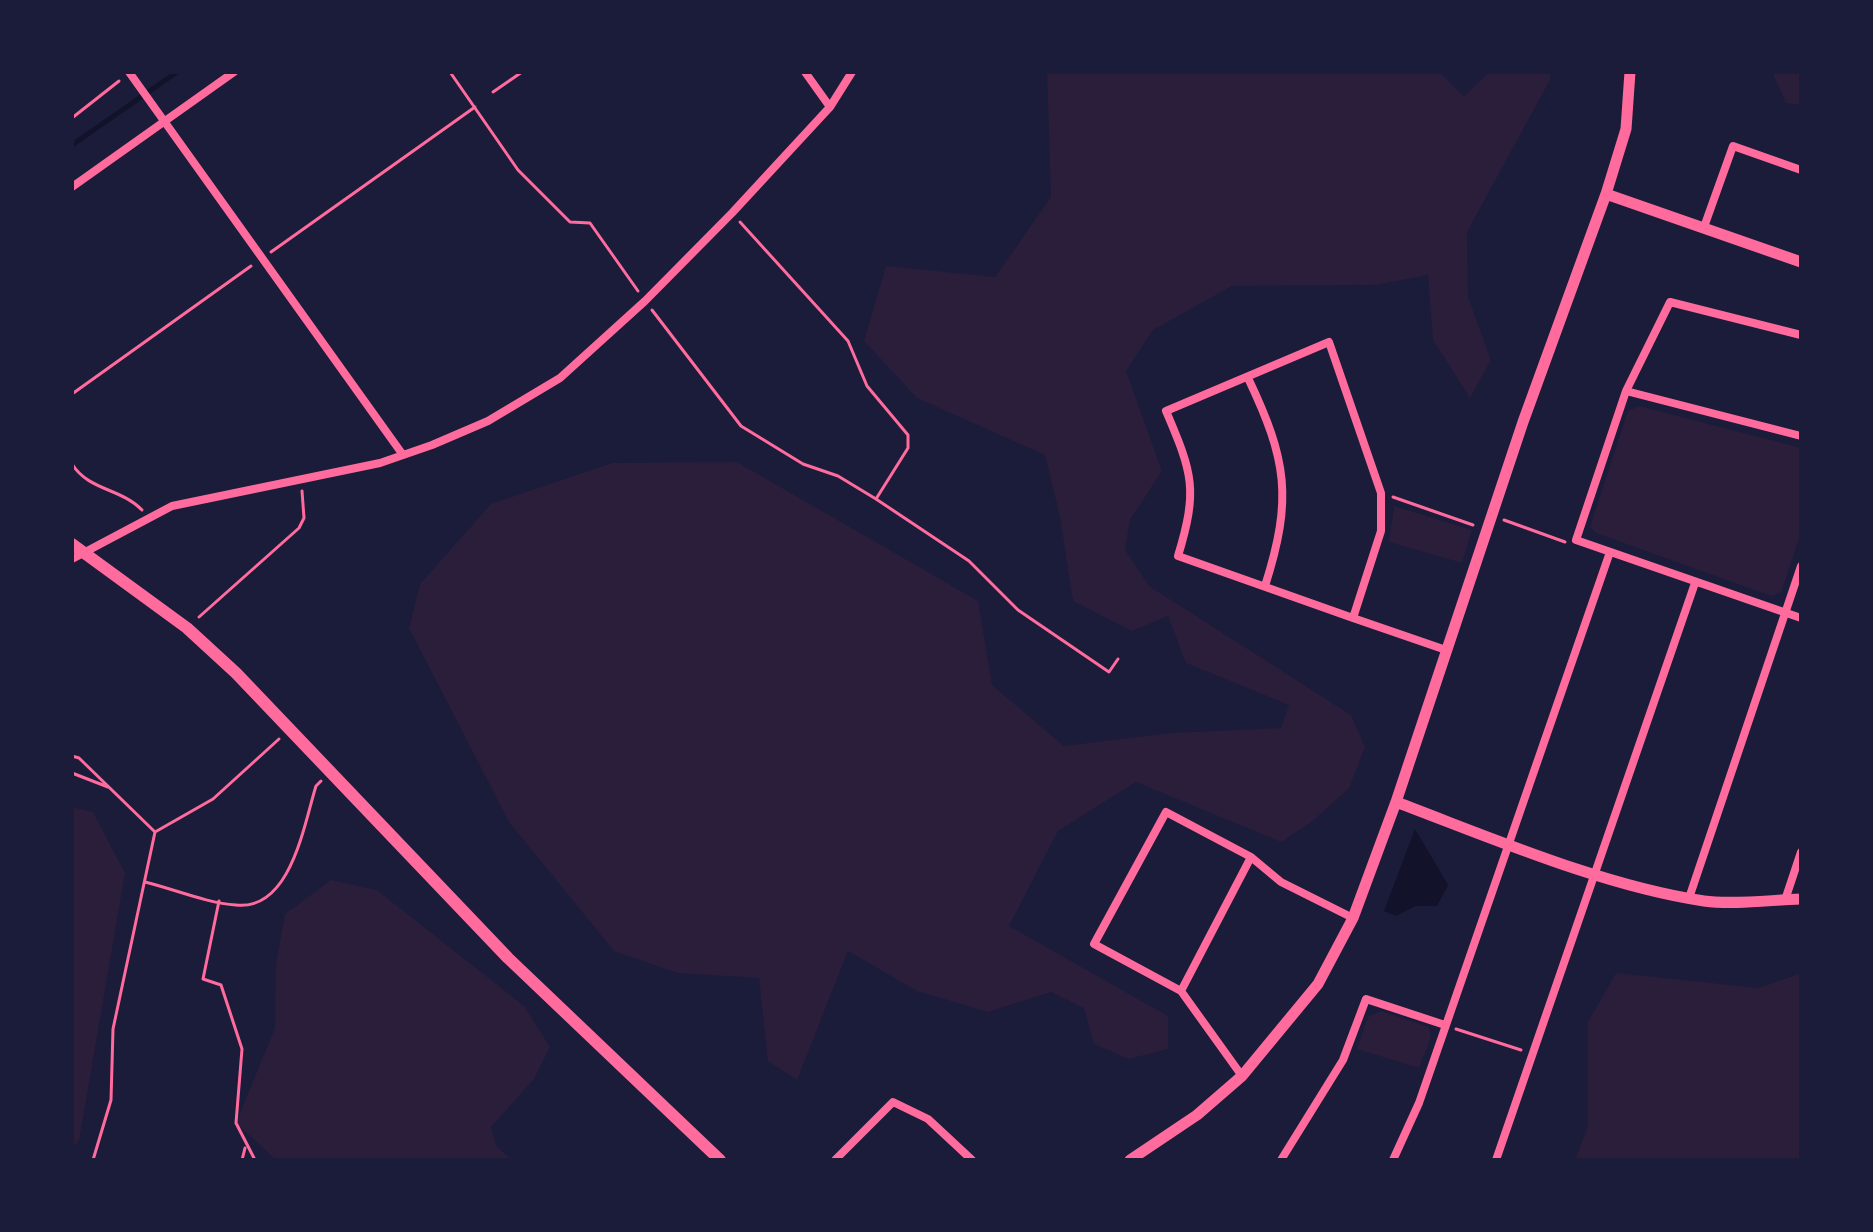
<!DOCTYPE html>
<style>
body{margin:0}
#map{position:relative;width:1873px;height:1232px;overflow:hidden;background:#1b1b3a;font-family:Literata,serif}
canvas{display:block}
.frame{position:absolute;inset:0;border:74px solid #1b1b3a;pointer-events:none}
</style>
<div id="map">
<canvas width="1873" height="1232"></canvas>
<div class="frame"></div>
</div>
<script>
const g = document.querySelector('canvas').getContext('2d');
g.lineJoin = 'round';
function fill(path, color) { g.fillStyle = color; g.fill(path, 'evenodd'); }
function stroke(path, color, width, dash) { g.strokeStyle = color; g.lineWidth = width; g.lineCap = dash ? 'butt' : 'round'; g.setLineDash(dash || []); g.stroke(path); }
fill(new Path2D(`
 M1047,72h393l24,25 25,-25h61v8l-83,152 1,65 23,63 -21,38 -37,-58 -5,-65 -52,10 -144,1 -79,44 -27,41 36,100 -32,49 -5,30 24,36 202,129 14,32 -16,41 -35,32 -33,22 -145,-60 -78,49 -49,95 159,90v33l-39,10 -35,-15 -10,-36 -33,-16 -63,20 -71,-21 -69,-40 -51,129 -29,-19 -9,-83 -82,-5 -63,-22 -105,-129 -100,-194 11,-44 71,-80 121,-41 125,-1 241,139 14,84 72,61 108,-13 109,-5 8,-23 -103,-42 -18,-47 -36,15 -59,-30 -13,-84 -15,-62 -128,-57 -53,-57 22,-75 109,11 56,-80z
 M1772,72h29v33l-15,-2z
 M1639,406l162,42v85l-20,59 -10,4 -175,-63 -6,-6 38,-116z
 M1394,506l78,24 -10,33 -73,-21z
 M72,807l21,5 32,61 -46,268 -7,7z
 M331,880l46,10 147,116 26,41 -16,32 -43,48 5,19 16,14h-236l-40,-37 39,-95 1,-63 9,-51z
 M1616,973l143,15 42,-15v187h-226l13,-34v-104z
 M1381,1011l48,16 2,10 -12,31 -62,-19 11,-32z`), '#2a1e3b');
fill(new Path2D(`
 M1415,829l33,56 -11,21h-22l-19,10 -12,-5z`), '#12122b');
stroke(new Path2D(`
 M72,145l105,-73`), '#12122b', 5);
stroke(new Path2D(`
 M450,72l68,98 52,52 20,1 48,68
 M493,92l29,-20
 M72,118l47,-37
 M740,222l108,119 19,45 41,49v13l-32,51 93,62 49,49 91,62 9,-13
 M271,252l204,-145
 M652,310l89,116 62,38 35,12 38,23
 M72,394l179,-128
 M72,464c17,27 49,24 70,46
 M1393,497l80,28
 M1504,520l61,22
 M199,617l100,-89 5,-10 -2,-27
 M72,756l7,2 76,74
 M72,773l36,14
 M145,882c29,7 61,21 91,23 55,6 68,-81 80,-119l5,-5
 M219,901l-16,78 18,6 21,64 -6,74 19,37
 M1456,1029l65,21
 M93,1160l18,-60 2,-71 42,-197 58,-33 66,-60
 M242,1160l3,-12`), '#ff6b9d', 3);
stroke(new Path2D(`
 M129,72l274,383
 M805,72l25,35
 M72,187l162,-115
 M1704,227l29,-81 68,24
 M1801,335l-131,-33 -44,89 -50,149 225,78
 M1329,342l52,151v38l-28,87 -175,-62c20,-66 15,-82 -12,-145z
 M1248,378c39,82 45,120 17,208
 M1626,391l175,45
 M72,559l100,-53 208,-43 52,-18 56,-24 72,-43 85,-77 87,-88 98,-106 22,-35
 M1353,618l93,32
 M1689,898l112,-332
 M1785,900l16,-48
 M1181,991l70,-134
 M1242,1076l-61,-85 -87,-47 72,-132 85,45 30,25 72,36
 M835,1160l58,-58 35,17 44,41
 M1281,1160l62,-100 23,-61 79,26
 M1393,1160l26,-57 191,-551
 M1496,1160l199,-577`), '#ff6b9d', 8);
stroke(new Path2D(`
 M1606,194l195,68
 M1396,802c96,36 207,84 308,99 30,4 66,-1 97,-2
 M1130,1160l67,-45 45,-39 76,-92 35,-66 43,-116 127,-380 83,-228 20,-65 4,-57`), '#ff6b9d', 11);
stroke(new Path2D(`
 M72,544l115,84 49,45 272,285 212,202`), '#ff6b9d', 12);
</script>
